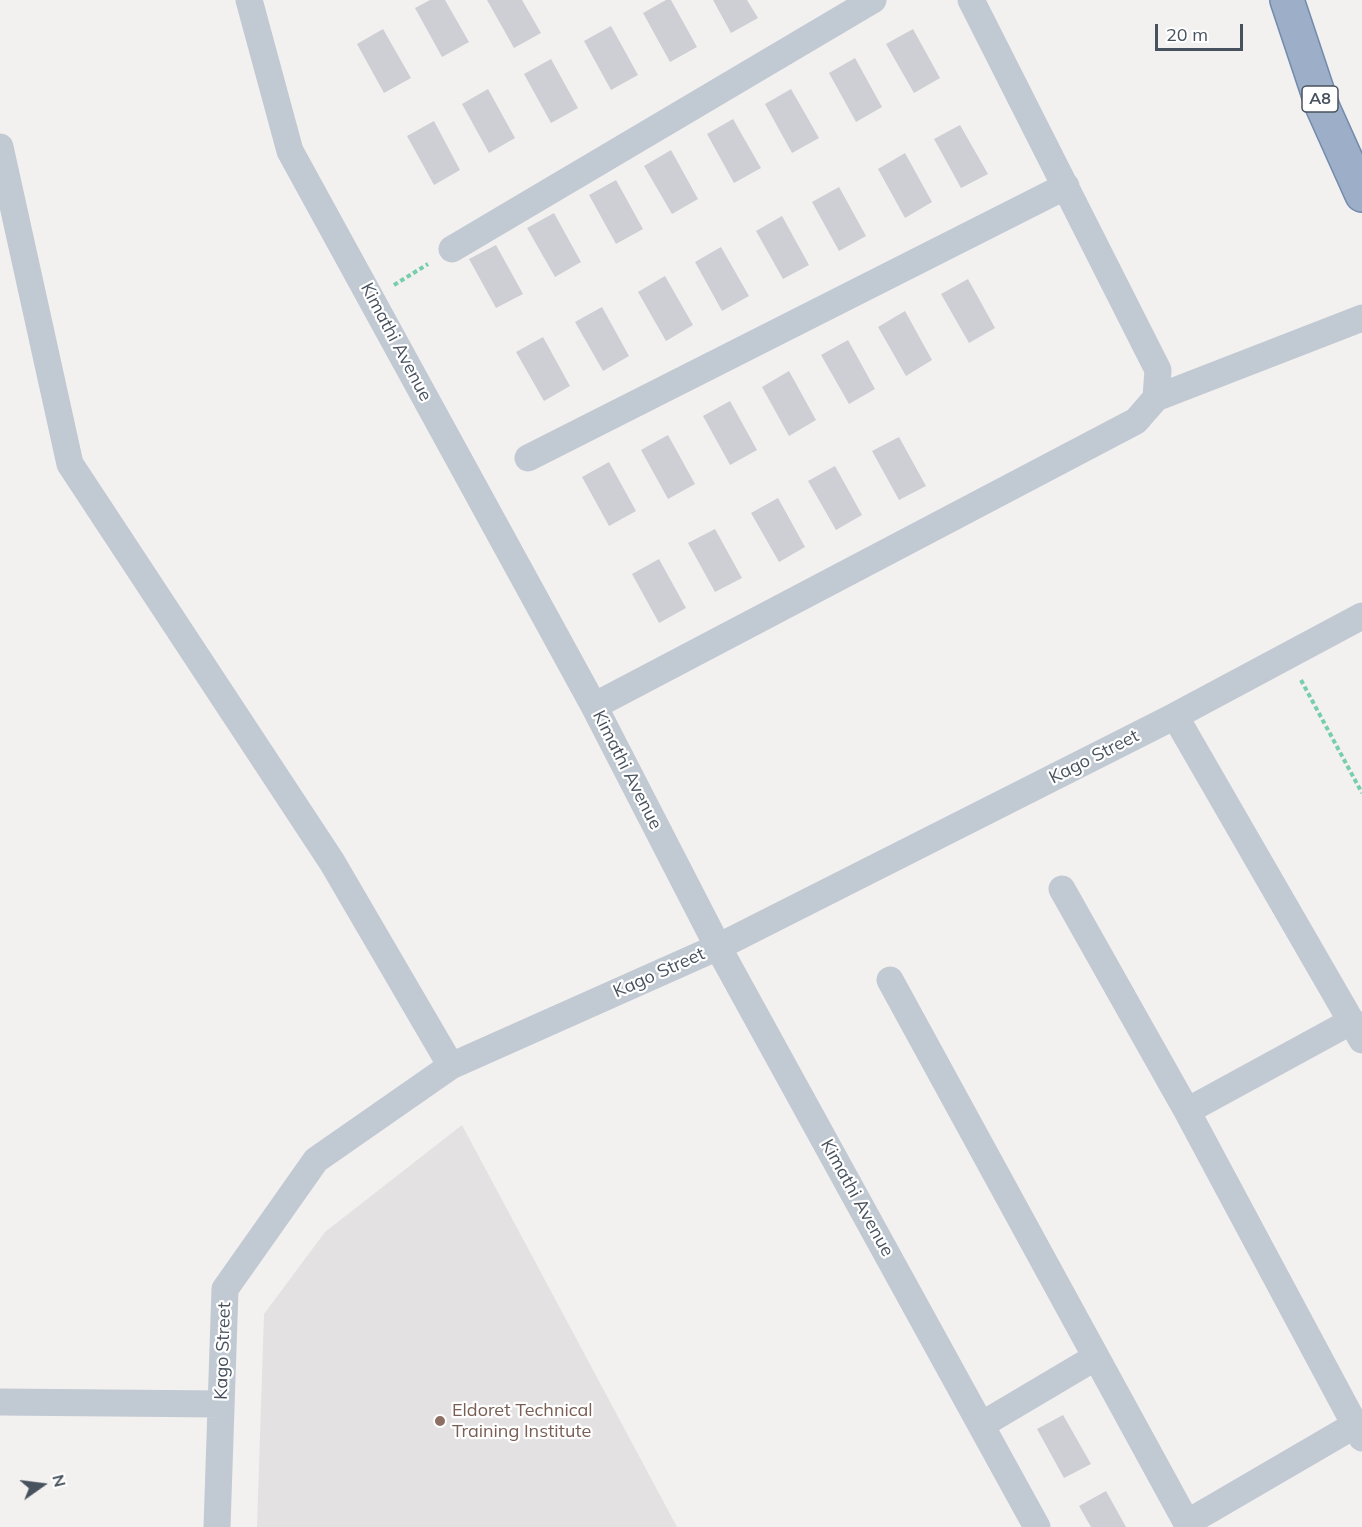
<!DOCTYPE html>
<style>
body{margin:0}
#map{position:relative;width:1362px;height:1527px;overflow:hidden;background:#f3f0f0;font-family:Mulish,sans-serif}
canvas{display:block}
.north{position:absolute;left:12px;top:1455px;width:60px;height:60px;-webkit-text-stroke:4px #fff;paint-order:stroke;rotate:76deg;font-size:16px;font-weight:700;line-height:24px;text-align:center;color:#48525e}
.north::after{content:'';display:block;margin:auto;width:21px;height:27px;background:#48525e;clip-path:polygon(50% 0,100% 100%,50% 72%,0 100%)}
.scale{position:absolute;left:1155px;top:24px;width:88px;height:27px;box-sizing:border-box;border:3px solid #48525e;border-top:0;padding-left:8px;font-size:18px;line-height:21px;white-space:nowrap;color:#48525e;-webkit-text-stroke:4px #fff;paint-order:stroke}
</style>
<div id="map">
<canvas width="1362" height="1527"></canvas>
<div class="north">N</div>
<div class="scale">20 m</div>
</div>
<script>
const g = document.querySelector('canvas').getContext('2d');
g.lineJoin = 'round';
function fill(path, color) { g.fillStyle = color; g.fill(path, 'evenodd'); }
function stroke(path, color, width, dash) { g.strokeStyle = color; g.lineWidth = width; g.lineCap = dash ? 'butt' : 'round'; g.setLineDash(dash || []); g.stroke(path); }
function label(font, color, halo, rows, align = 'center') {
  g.font = font + ' Mulish,sans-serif'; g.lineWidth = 4.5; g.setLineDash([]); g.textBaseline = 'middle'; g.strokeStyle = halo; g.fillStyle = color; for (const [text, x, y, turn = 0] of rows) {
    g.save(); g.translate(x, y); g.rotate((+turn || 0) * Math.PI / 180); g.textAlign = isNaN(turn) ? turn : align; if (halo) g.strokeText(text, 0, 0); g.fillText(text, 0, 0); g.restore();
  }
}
fill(new Path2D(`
 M462,1125l215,402h-420l7,-213 61,-82z`), '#e4e1e2');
fill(new Path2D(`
 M430,0h15l24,42 -27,15 -27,-49z
 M487,0h35l19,33 -27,15z
 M666,0h5l26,47 -27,15 -27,-49z
 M713,0h34l11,18 -27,15z
 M611,26l27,49 -27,15 -27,-49z
 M383,29l28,49 -27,15 -27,-49z
 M913,29l27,49 -26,15 -28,-49z
 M855,58l27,49 -26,15 -27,-49z
 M551,59l27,49 -27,15 -27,-49z
 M488,89l27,49 -26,15 -27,-49z
 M791,89l28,49 -27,15 -27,-49z
 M733,119l28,49 -27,15 -27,-49z
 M434,121l26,49 -26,15 -27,-49z
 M960,125l28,49 -27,14 -27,-49z
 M671,150l27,49 -26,15 -28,-48z
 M905,153l27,49 -27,16 -27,-49z
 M616,180l27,49 -27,15 -27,-49z
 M839,187l27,49 -27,15 -27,-49z
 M554,213l27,49 -26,15 -28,-49z
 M782,216l27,49 -26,14 -27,-48z
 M496,245l27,49 -27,14 -27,-49z
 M721,247l28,49 -27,15 -27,-49z
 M665,276l28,49 -27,16 -28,-49z
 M968,279l27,49 -26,15 -28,-49z
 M602,307l27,49 -26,15 -28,-49z
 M905,311l27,49 -26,16 -28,-49z
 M543,337l27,49 -26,15 -28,-49z
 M848,340l27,49 -26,15 -28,-49z
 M789,371l27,49 -27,16 -27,-49z
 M730,401l27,49 -27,15 -27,-49z
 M668,435l27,49 -27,15 -27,-49z
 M899,437l27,49 -27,14 -27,-49z
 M609,462l27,49 -27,15 -27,-49z
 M835,466l27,49 -26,15 -28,-49z
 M778,498l27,49 -26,15 -28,-49z
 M715,529l27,49 -27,14 -27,-49z
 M659,559l27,49 -27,15 -27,-49z
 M1063,1415l28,49 -27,14 -27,-49z
 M1106,1491l20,36h-35l-12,-21z`), '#cdcfd5');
const trunk = new Path2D(`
 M1287,0l36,108 39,87`);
stroke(trunk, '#728aac', 36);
stroke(new Path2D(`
 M394,285l34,-21
 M1301,680l61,113`), '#76cfaa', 4, [4.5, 3]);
stroke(new Path2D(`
 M249,0l41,151 304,555 124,241 319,580
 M0,147l70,317 262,398 119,204
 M452,249l421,-249
 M1156,398l206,-80
 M528,458l538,-272
 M594,706l542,-285 20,-23 2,-28 -187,-370
 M1175,716l187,324
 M1062,889l125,222 175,327
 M890,980l299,547
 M1187,1111l165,-90
 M0,1402l221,2
 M983,1424l113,-67
 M1187,1523l168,-98
 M217,1527l8,-238 91,-129 135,-94 267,-119 457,-231 187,-100`), '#c1c9d2', 27);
stroke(trunk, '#9caec8', 33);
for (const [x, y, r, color] of [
 [440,1421,6,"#8d6e63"]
]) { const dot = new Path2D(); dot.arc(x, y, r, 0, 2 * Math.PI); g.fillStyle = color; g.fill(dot); stroke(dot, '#fff', 2); }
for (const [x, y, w] of [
 [1320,99,36]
]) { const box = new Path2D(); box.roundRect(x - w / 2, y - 13, w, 26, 4.5); g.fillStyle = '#fff'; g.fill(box); stroke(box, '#48525e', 1.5); }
label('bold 16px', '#48525e', null, [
 ["A8",1320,99]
]);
label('18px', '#48525e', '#fff', [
 ["Kimathi Avenue",396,342,62],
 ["Kago Street",1094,757,-27],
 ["Kimathi Avenue",627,770,63],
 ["Kago Street",659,973,-24],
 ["Kimathi Avenue",857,1198,61],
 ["Kago Street",223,1351,-88]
]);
label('18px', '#785e54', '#fff', [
 ["Eldoret Technical",452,1411],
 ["Training Institute",452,1432]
], 'left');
</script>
